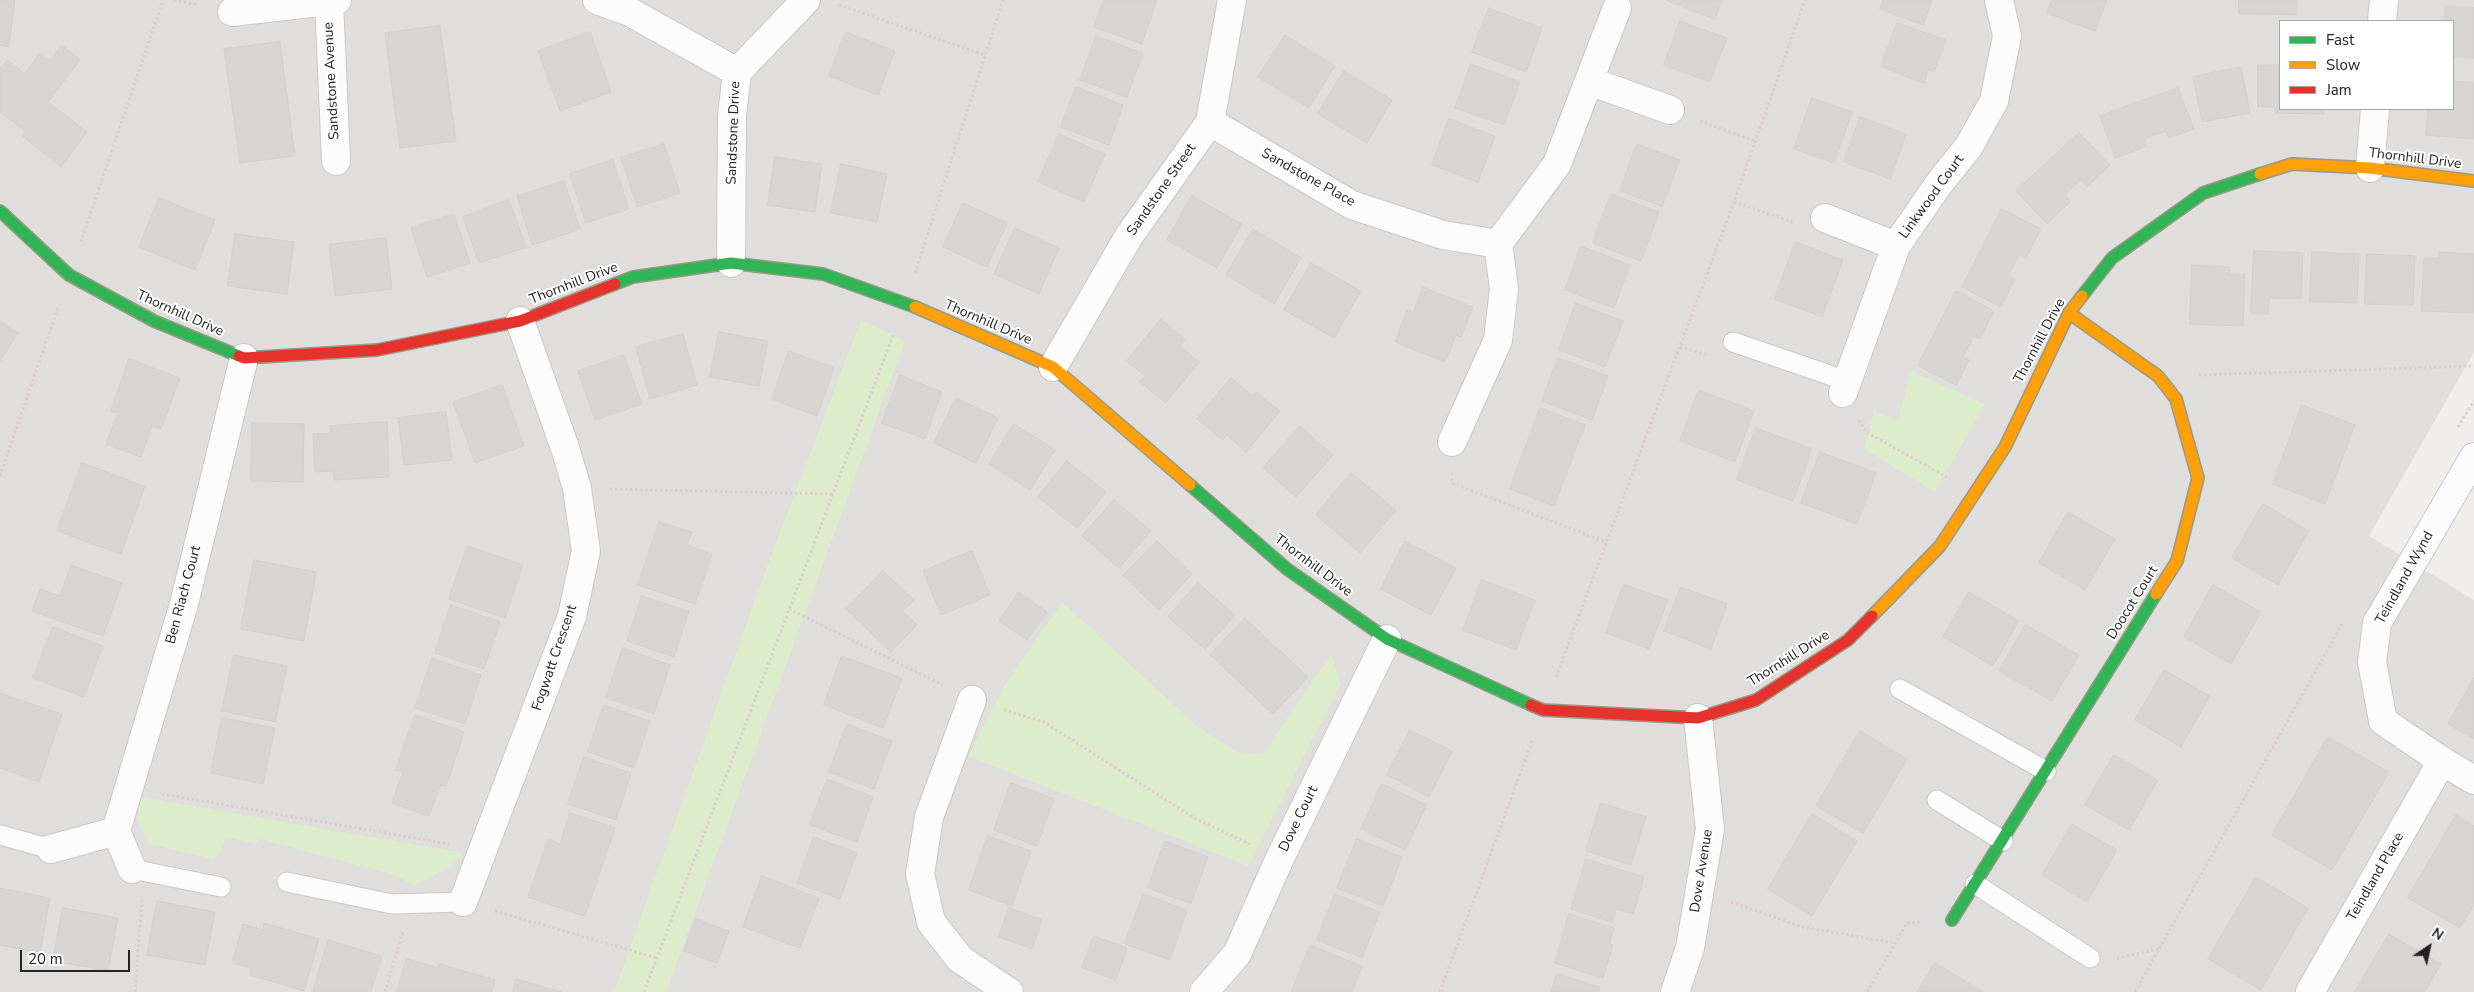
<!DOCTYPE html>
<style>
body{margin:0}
#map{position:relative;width:2474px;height:992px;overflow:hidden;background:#f0eeeb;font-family:"Nunito Sans",sans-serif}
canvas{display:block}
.legend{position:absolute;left:2279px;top:20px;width:175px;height:90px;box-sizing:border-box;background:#fff;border:1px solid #a7a7a7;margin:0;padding:6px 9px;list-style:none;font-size:15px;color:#222}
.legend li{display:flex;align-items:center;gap:10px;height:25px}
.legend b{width:25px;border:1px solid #a7a7a7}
.north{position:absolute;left:2404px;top:922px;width:50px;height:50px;-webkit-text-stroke:4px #fff;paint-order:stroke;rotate:34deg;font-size:14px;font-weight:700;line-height:20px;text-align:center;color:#222}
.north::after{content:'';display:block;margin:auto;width:18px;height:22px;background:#222;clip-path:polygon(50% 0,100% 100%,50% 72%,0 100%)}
.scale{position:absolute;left:20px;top:950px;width:110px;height:22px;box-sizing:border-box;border:2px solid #222;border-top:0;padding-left:6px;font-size:15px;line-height:18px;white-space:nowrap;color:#222;-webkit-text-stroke:4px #fff;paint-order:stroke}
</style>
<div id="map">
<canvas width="2474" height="992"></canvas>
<ul class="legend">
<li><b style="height:6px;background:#30b455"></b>Fast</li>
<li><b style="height:6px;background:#ff9f0a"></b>Slow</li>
<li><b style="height:6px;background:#e5322d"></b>Jam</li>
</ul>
<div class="north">N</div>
<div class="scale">20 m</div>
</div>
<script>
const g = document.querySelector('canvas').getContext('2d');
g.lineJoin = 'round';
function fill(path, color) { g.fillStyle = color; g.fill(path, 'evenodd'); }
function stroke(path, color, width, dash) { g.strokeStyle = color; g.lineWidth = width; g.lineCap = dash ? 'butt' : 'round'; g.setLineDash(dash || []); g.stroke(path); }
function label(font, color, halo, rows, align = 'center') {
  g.font = font + ' "Nunito Sans",sans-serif'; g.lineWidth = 4; g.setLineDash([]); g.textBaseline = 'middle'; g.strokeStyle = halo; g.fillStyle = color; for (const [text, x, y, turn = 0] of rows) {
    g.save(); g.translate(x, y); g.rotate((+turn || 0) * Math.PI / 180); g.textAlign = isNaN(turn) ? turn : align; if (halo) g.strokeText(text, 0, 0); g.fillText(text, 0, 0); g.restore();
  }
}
fill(new Path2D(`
 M0,0h2474v352l-105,184 105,64v392h-2474zM2280,21h173v88h-173z`), '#dfdedc');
fill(new Path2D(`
 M861,320l44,21 -239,651h-52l154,-428z
 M1911,371l74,33 -50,88 -71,-43 10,-38 24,10z
 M1062,602l136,125 43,27 23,-1 67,-99 10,30 -93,182 -280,-110 38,-73z
 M141,797l323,56 -12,13 -37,19 -24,-11 -131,-35 -4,5 -30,-7 -6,18 -7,4 -64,-15 -12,-24z`), '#ddeccb');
const building = new Path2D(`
 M0,0h15l-6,47 -9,-2z
 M1104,0h53l-15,44 -48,-17z
 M1666,0h56l-7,19z
 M1883,0h49l-9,25 -43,-16z
 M2052,0h55l-12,31 -48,-18z
 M2239,0h58v15l-58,-1z
 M2446,6l28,2v50l-21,-2v-35h-9z
 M1489,8l53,20 -16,44 -54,-20z
 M1680,21l47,17 -17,44 -46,-17z
 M1897,23l49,17 -12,32 -6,-2 -4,13 -43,-16z
 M440,26l16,115 -56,7 -15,-115z
 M590,32l21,60 -51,19 -22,-60z
 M846,32l49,19 -17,44 -49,-19z
 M1285,35l50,31 -26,42 -51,-31z
 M1096,36l47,17 -16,44 -47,-17z
 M280,42l15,114 -55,7 -16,-114z
 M62,45l18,15 -32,42 39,30 -26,35 -39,-31 4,-4 -26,-20v-43l7,-9 18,14 15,-21 10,8z
 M1471,64l49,18 -16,43 -49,-17z
 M2258,65h22v44h44v5l-49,-1v-6h-17z
 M2241,67l9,46 -48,9 -9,-45z
 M1344,71l48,29 -25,43 -49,-29z
 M2453,81l21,2v56l-48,-4 2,-26h25z
 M1076,87l47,18 -14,40 -48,-18z
 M2178,88l16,41 -25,9 -3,-7 -22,8 3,7 -32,12 -15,-42z
 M1812,98l40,14 -18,51 -40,-14z
 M1860,117l46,17 -16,45 -46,-17z
 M1449,119l46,17 -17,46 -46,-17z
 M2079,133l31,32 -23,22 -6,-7 -16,15 5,7 -23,22 -31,-33z
 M1059,134l46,20 -21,48 -46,-20z
 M664,144l16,49 -43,14 -16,-49z
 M1637,144l43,16 -18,46 -42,-15z
 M775,157l47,7 -7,48 -47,-7z
 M613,160l16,49 -43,14 -16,-49z
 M841,164l46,10 -10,48 -46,-9z
 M564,181l16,48 -48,16 -15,-49z
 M1611,194l48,18 -18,49 -48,-18z
 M1192,196l50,28 -25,44 -50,-28z
 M159,198l56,22 -20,50 -56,-23z
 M509,200l17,47 -47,16 -16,-46z
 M963,203l44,20 -20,44 -44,-20z
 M2002,209l39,20 -15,29 -7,-4 -11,22 7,3 -14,28 -39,-20z
 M454,214l16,49 -43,14 -16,-49z
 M1015,228l44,20 -20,46 -45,-20z
 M1253,229l48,29 -27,46 -48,-29z
 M235,234l59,8 -7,52 -59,-8z
 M386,238l6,51 -57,7 -6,-51z
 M1795,242l48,18 -21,57 -47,-18z
 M1581,246l49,19 -16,43 -49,-18z
 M2254,251l49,2 -2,46 -32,-1 -1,16 -17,-1z
 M2312,252l47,2 -2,49 -47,-1z
 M2439,252l35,2v59l-53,-2 3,-53h14z
 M2367,254l48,2 -2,49 -48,-1z
 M1311,263l50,28 -27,47 -50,-28z
 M2192,265l38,2 -1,7h16l-2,52 -53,-2z
 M1423,287l50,20 -12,30 -5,-2 -11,27 -50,-20 12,-32 6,2z
 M1956,291l38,20 -14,28 -6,-3 -11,21 6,3 -13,25 -38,-19z
 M1576,303l47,18 -18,46 -46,-17z
 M1161,319l24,20 -5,7 19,16 -33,41 -26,-21 5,-6 -18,-15z
 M0,321l18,12 -18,28z
 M719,332l49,9 -9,45 -49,-9z
 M683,334l14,51 -47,14 -14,-52z
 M789,351l45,17 -17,48 -45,-17z
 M624,355l18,49 -47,16 -17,-49z
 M1558,358l50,18 -16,44 -50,-19z
 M129,359l51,19 -19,51 -9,-3 -11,31 -35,-13 12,-31 -7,-2z
 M900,375l42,17 -17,47 -43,-16z
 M1231,378l22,18 3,-4 24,19 -34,41 -19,-17 -4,5 -26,-21z
 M502,385l22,61 -49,17 -22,-61z
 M1699,390l55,21 -19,51 -55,-21z
 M956,398l42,20 -22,45 -42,-20z
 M2302,405l53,20 -30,79 -52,-20z
 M1540,408l45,17 -31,81 -44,-17z
 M446,412l6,48 -48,5 -6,-47z
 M387,422l2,55 -55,3 -1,-9 -18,1 -2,-38 18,-1 -1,-7z
 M252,423l52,1 -1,58 -52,-1z
 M1014,424l41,26 -25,40 -41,-26z
 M1300,426l33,29 -37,42 -33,-29z
 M1756,428l56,21 -19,52 -56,-21z
 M1820,452l56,21 -19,51 -56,-21z
 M1067,461l39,31 -29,36 -39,-31z
 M82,463l63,23 -24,68 -64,-23z
 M1351,473l45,37 -36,43 -44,-38z
 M1114,500l37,31 -32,37 -37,-32z
 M2263,504l46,27 -31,54 -46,-27z
 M2068,512l47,27 -30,51 -46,-27z
 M659,522l33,10 -5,13 25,9 -17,50 -57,-19z
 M1157,541l35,33 -33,36 -36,-34z
 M1405,541l51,27 -25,47 -50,-26z
 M467,546l56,19 -18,53 -56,-19z
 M972,551l18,44 -49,20 -18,-44z
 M254,560l62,12 -12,69 -63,-12z
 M71,565l51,18 -19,53 -71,-25 8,-22 20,7z
 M883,571l31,29 -11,11 14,14 -26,27 -45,-43z
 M1482,580l53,20 -19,50 -53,-20z
 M1198,583l37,32 -30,34 -37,-32z
 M1624,584l44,16 -19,49 -43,-16z
 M2213,585l48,27 -30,52 -47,-27z
 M1681,587l46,17 -16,45 -47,-18z
 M1019,592l28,20 -20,28 -28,-19z
 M1969,592l50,29 -26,45 -50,-29z
 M642,596l47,15 -15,46 -47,-16z
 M451,605l49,17 -16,47 -49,-16z
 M1245,618l63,59 -35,37 -63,-59z
 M2026,625l53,30 -27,46 -53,-30z
 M53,627l50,19 -19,51 -51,-19z
 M623,648l47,17 -16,49 -48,-16z
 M234,655l53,11 -12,56 -53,-11z
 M842,656l60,22 -19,50 -59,-23z
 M432,658l49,17 -16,49 -50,-16z
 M2164,670l46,26 -29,51 -46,-27z
 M2474,678v61l-26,-15z
 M0,693l62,21 -23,68 -39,-14z
 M604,705l46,16 -16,47 -46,-16z
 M415,715l49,17 -18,54 -6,-1 -11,31 -37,-13 11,-31 -7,-2z
 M222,718l53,10 -12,56 -52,-11z
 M847,724l45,17 -18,48 -45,-17z
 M1410,730l42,21 -23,46 -42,-22z
 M1860,731l47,28 -44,74 -47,-27z
 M2328,737l61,35 -57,98 -60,-35z
 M2114,755l44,25 -29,50 -44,-25z
 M584,757l47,16 -15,47 -48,-16z
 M827,779l46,18 -16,45 -47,-17z
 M1011,783l43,16 -17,47 -43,-16z
 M1382,784l45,21 -22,45 -44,-21z
 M1601,803l45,14 -15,48 -45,-14z
 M570,813l45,15 -30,88 -57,-19 20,-58 12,5z
 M1812,814l45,27 -45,75 -44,-27z
 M2456,815l18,11v79l-14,23 -52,-30z
 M2072,824l45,26 -30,52 -45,-27z
 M988,836l43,15 -19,55 -43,-16z
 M814,837l43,16 -17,46 -43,-16z
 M1357,839l45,18 -19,49 -46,-18z
 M1165,841l43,16 -17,47 -43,-16z
 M1586,859l58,18 -11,37 -17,-5 -4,13 -41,-13z
 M762,876l57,22 -19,50 -57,-21z
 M2256,877l52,31 -47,82 -53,-31z
 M0,888l50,10 -10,55 -40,-8z
 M1143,894l44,16 -17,50 -45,-16z
 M1335,894l45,18 -18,46 -45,-18z
 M157,901l58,11 -10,53 -58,-10z
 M63,908l55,10 -10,53 -55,-10z
 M1009,908l33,12 -10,29 -33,-12z
 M1569,914l45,14 -5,16 4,1 -10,33 -48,-15z
 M696,919l33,12 -12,32 -33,-12z
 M264,923l55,16 -15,52 -54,-16 1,-7 -19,-5 11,-39 20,6z
 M2389,934l52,30 -16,28h-70z
 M1094,936l33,12 -11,32 -34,-12z
 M328,940l54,16 -11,36h-58z
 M1310,945l52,21 -10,26h-60z
 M407,959l31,9 2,-4 55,16 -3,12h-95z
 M1935,963l49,29h-67z
 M1557,974l43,13 -1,5h-48z
 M516,979l46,13h-49z`);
fill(building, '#d7d4d2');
stroke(building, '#d3d0cc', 1);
const lane = new Path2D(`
 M1733,342l114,39
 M1900,689l146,82
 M1937,800l66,41
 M0,835l51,14
 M132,869l89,18
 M287,882l105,22 71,-2
 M1975,884l115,74`);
const street = new Path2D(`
 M597,0l33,12 107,60
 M329,1l7,160
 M232,12l105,-12
 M2382,21l2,-21
 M1589,81l81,29
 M1210,122l142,83 91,30 55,9
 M2370,168l5,-59
 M1825,218l71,28
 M731,263l1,-147 5,-44 69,-72
 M1053,367l76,-131 81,-114 22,-122
 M1843,393l53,-147 42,-61 31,-39 25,-45 13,-65 -8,-36
 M1452,442l46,-102 6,-51 -6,-45 59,-80 60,-156
 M2474,457l-97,166 -5,39 11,59 59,40 32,19
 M972,700l-43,117 -9,57 11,48 29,37 49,33
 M116,831l68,-227 60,-246
 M116,831l16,38
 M51,849l65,-18
 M463,902l109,-286 14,-65 -9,-63 -12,-40 -45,-127
 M1204,992l33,-38 43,-96 107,-219
 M1675,992l15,-44 20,-119 -12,-111
 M2310,992l132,-231`);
const fast = new Path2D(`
 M0,211l69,64 85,46 85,35
 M615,284l18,-7 98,-14 92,11 92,33
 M2082,296l30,-38 91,-65 57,-19
 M1190,485l97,84 100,70 144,66
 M1952,920l204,-326`);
const slow = new Path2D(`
 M2260,174l32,-10 78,4 104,13
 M915,307l138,60 137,118
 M2069,313l89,63 18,23 22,79 -21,83 -21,33
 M1872,616l68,-70 65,-99 64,-134 13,-17`);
const jam = new Path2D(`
 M239,356l5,2 133,-8 143,-29 95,-37
 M1531,705l12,5 155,8 58,-18 92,-60 24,-24`);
stroke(lane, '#c9c8c7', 21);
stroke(street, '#c9c8c7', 30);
stroke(fast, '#999a82', 14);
stroke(slow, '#999a82', 14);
stroke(jam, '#999a82', 14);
stroke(new Path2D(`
 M174,0l25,5
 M839,5l146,50
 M1700,121l56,20
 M1734,202l59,20
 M81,242l82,-242
 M915,273l88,-273
 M1680,347l28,8
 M2199,375l275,-9
 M1859,420l7,12 81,45
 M2458,427l16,-26
 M1452,473v10l154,59
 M0,476l58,-169
 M610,489l223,5
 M789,609l154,76
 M1556,677l178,-475 71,-202
 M1004,710l40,12 152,97 54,25
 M162,794l287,50
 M1731,902l72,25 92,16
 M495,911l162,47
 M2117,958l42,-9
 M135,992l7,-92
 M385,992l18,-60
 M644,992l250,-659
 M1440,992l92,-251
 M1867,992l40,-69 13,-1
 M2135,992l207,-368`), '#dccecd', 3, [2.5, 2.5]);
stroke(lane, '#fdfcfc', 19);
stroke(street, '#fdfcfc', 28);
stroke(fast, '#30b455', 11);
stroke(slow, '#ff9f0a', 11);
stroke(jam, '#e5322d', 11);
label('14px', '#222', '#fff', [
 ["Sandstone Avenue",332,81,-93],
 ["Sandstone Drive",734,133,-88],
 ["Thornhill Drive",2415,159,7],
 ["Sandstone Place",1308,178,29],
 ["Sandstone Street",1162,190,-55],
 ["Linkwood Court",1932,197,-54],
 ["Thornhill Drive",574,284,-21],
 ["Thornhill Drive",180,314,24],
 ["Thornhill Drive",988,323,23],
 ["Thornhill Drive",2040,341,-62],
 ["Thornhill Drive",1313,566,37],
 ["Teindland Wynd",2405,578,-61],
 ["Ben Riach Court",184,595,-75],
 ["Doocot Court",2133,603,-58],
 ["Fogwatt Crescent",555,658,-71],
 ["Thornhill Drive",1789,659,-32],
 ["Dove Court",1299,819,-64],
 ["Dove Avenue",1702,871,-81],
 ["Teindland Place",2376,877,-60]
]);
</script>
